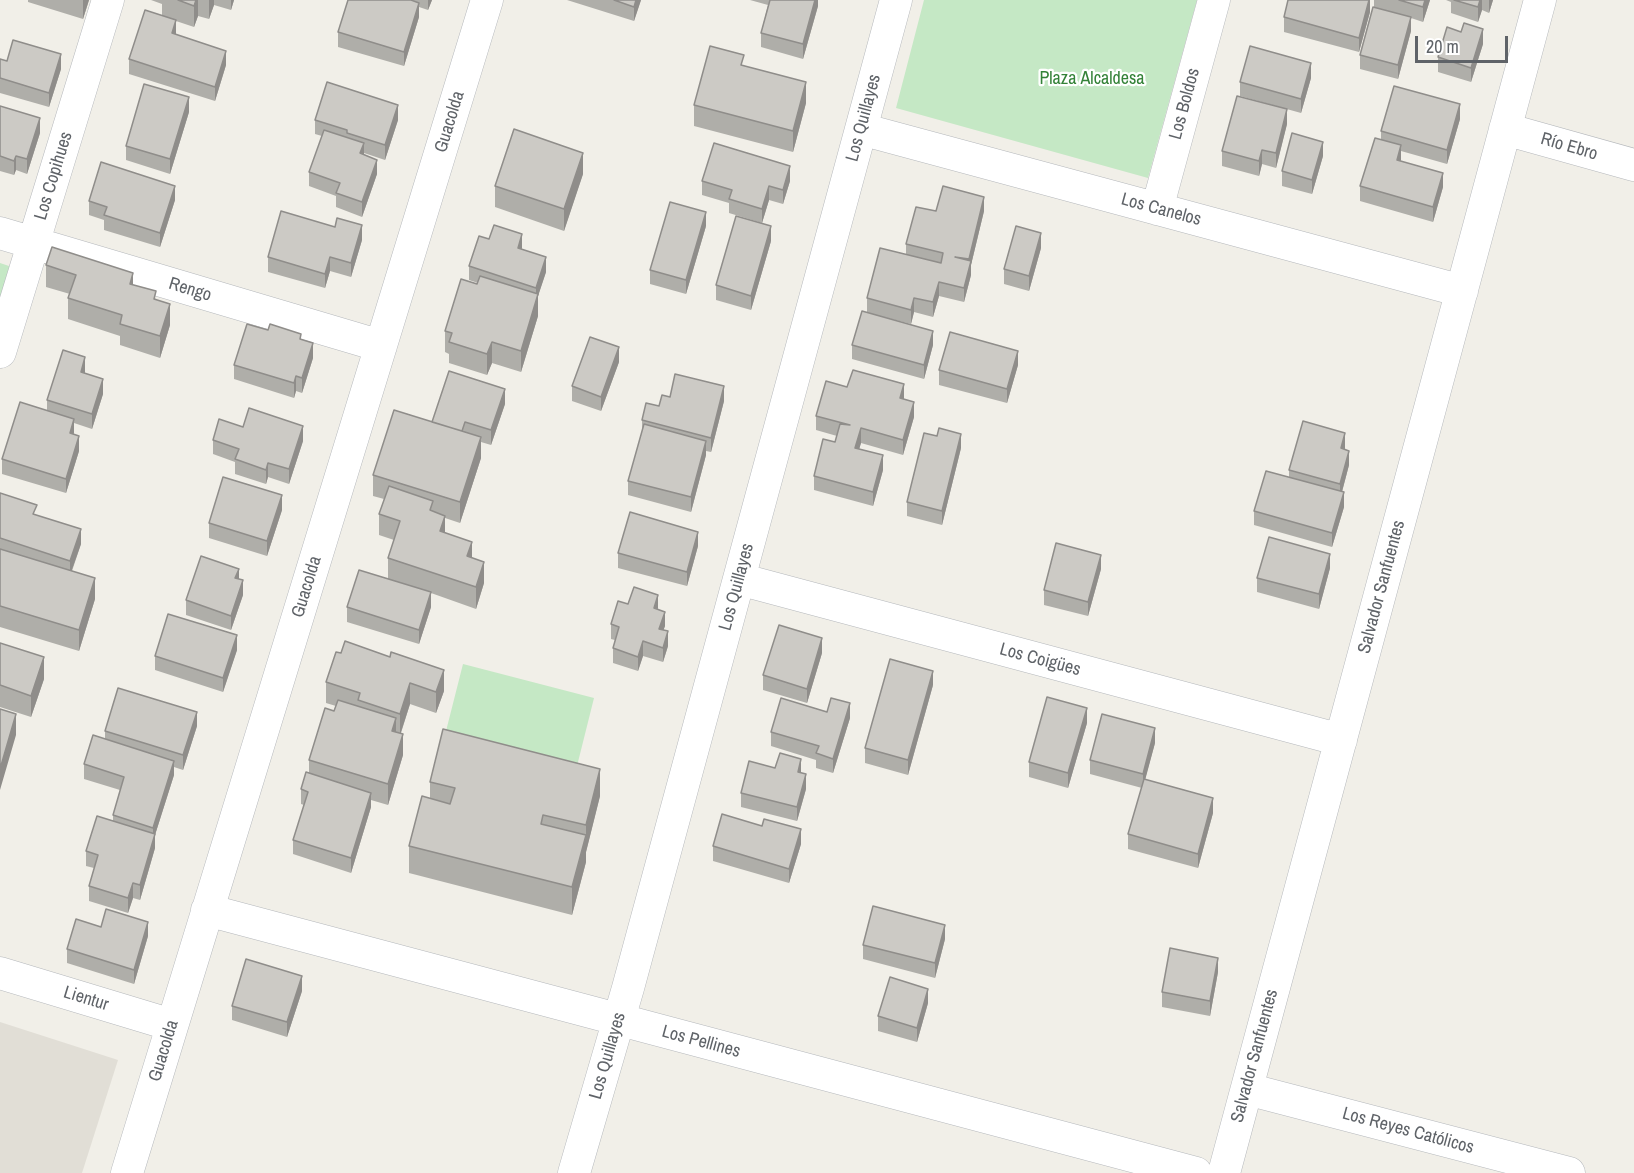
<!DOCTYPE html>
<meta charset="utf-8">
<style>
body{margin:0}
#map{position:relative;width:1634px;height:1173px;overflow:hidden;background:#f1efe8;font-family:"Archivo Narrow",sans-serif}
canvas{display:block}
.scale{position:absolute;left:1415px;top:36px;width:93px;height:27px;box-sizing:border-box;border:3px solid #5f6368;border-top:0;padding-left:8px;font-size:18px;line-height:21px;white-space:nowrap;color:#5f6368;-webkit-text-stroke:4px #fff;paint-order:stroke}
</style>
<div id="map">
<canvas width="1634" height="1173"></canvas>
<div class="scale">20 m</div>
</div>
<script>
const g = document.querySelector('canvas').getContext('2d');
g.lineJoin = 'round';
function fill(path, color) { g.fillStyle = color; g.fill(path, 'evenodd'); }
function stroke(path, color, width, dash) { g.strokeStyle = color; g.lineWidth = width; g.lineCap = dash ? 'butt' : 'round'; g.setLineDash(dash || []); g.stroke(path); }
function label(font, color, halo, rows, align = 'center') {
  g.font = font + ' "Archivo Narrow",sans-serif'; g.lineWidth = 4.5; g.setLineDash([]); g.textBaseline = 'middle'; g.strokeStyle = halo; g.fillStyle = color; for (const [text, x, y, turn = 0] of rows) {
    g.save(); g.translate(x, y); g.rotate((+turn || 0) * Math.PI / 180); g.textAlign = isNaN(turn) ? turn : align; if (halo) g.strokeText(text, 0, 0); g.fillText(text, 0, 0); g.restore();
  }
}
fill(new Path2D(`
 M0,1022l118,38 -36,113h-82z`), '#e1ded6');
fill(new Path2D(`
 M924,0h273l-49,178 -252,-70z
 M0,263l12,4 -12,39z
 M463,664l131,34 -18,72 -131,-35z`), '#c5e8c5');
const minor = new Path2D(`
 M861,129l601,162
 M1505,129l129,36
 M1157,209l57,-209
 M0,233l381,113
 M0,352l108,-352
 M739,579l602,161
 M207,910l989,263
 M0,973l172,52
 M1247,1089l322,84
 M127,1173l360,-1173
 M574,1173l54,-185 268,-988
 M1224,1173l316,-1173`);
stroke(minor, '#b5b8bc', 33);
stroke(minor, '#fff', 32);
fill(new Path2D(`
 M28,0h61l-6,19 -55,-17z
 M151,0h83l-3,10 -17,-5 -5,14 -11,-3 -4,11 -18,-6v14l50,30 -11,36 -86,-27v-15l33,-43v-12z
 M348,0h84l-4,10 -9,-3v10l-15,49 -66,-19v-15z
 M567,0h74l-7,21z
 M750,0h68v6l-15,53 -42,-12v-14l7,-28z
 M1370,0v12l-11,40 -75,-20v-15z
 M1374,0h56l-7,22 -12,-4v13l-13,48 -38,-10v-14l14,-48z
 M1446,0h47l-4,13 -7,-3 -4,12 -27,-9v-11z
 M1461,32l22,12 -12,38 -33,-10v-15z
 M0,59l7,2 54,8 -12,38 -49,-14z
 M1311,78l-10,35 -61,-17v-14z
 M806,103l-13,49 -99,-26v-21z
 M0,106l40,27 -13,41 -11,-4 -2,5 -14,-4z
 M189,112l-19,62 -44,-14v-14z
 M1460,119l-13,45 -46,-13 -1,10 43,26 -10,35 -73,-21v-15l21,-46v-9z
 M315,120h83l-13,40 -21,-7v2l13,19 -15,43 -26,-10v-11l-27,-10v-14l13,-36 -7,-2z
 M1287,124l-11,44 -14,-4 -3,12 -37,-10v-15z
 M1323,156l-11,38 -30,-8v-15z
 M583,174l-19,57 -69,-24v-21z
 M702,181h88l-7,23 -14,-4 -7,23 -33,-10v-10l-27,-8z
 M175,200l-15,47 -56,-17v-10l-15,-5v-14z
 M936,211h48l-13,54v10l-7,27 -25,-6 -6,21 -19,-5 -3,12 -32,-8 54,29 -9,34 -72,-20v-14l15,-32v-15l39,-43v-11z
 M706,226l-20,68 -36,-10v-14z
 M362,240l-11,37 -21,-6 -5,17 -57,-16v-15z
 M771,241l-20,69 -35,-10v-15z
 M1041,248l-12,43 -25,-7v-15z
 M522,249l24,23 -8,24v20l-17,56 -29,-9 -5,12 -38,-12v-9l-4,-2v-21l33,-48 -9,-3v-14z
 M46,265l87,20 23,14 14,26 -10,33 -40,-13v-9l-52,-17v-21l2,-4 -24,-7z
 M301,340l12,18 -11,35 -6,-2 -2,7 -60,-19v-14z
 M619,362l-18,49 -29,-10v-15z
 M1018,365l-11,38 -68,-18v-15z
 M85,372v1l18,21 -11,35 -18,-6 -1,11 6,17 -13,42 -64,-19v-15l45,-48v-11z
 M670,397l54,4 -13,51 -5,-1v4l-15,57 -63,-17v-14l14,-49v-12z
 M904,399l10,18 -11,38 -42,-12 -2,6 24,21 -10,36 -59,-16v-14l21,-34 2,-6 -21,-6v-14z
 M505,404l-14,41 -10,-3v16l-21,65 -15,-5v15l27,25 12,25 -8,26 -45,-16v14l-12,37 -72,-22v-15l41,-28v-21l6,-18 -15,-5v-21l5,-15 -11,-3v-21l59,-53z
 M243,427l60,14 -14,43 -21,-7 -2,7 -31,-10v-12l-22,-8v-14z
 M961,448l-19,77 -35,-9v-14z
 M1345,448v2l4,15 -7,27 2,15 -12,40 -78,-22v-14l35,-34v-7z
 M0,493l81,51 -9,27 23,28 -16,52 -79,-24z
 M282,510l-15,46 -58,-18v-15z
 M698,546l-11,40 -69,-18v-15z
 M1330,568l-11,41 -62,-17v-14z
 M1101,569l-13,47 -44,-11v-15z
 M239,579l4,16 -12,35 -45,-15v-15z
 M628,604l30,5 7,17 -2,4 5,16 -5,16 -20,-6 -5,15 -25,-8v-15l2,-8 -4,-1v-15z
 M0,643l44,36 -13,38 -31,-10z
 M237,650l-14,42 -68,-22v-14z
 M336,652l108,39 -8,22 -26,-9 -9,29 2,22 -15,50 -17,-5v7l-20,66 -58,-19v-14l11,-35 -3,-1v-15l8,-16v-13l27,-54 -10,-3v-21z
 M822,653l-15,50 -44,-13v-15z
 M933,685l-25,90 -43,-12v-15z
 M827,712l23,6 -17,55 -17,-5v-8l-45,-14v-14z
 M1087,723l-19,65 -39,-11v-15z
 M197,726l-14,44 -9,-3v8l-19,60v13l-15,52 -7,-2 -5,15 -39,-12v-15l5,-18 -8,-2v-15l27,-30v-6l7,-25 -36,-11v-15l21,-25v-8z
 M1155,743l-10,36 68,34 -15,55 -70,-19v-15l14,-46 -52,-14v-14z
 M775,768l26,5 5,16 -9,32 -56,-14v-14z
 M430,782l170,14 -14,56v10l-14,53 -163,-42v-27l21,-47z
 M762,826l39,18 -12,39 -76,-22v-15z
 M148,936l-14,48 -67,-21v-14z
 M945,939l-10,39 -72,-19v-14z
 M1218,972l-8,44 -48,-9v-15z
 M302,991l-15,46 -55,-17v-14z
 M928,1003l-11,39 -39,-11v-15z`), '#afaea9');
fill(new Path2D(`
 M83,0h6l-6,19z
 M196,0h2v16l-4,11v-21z
 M209,0h5v5l-5,14z
 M231,0h3l-3,10z
 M428,0h4l-4,10z
 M636,0h5l-7,21v-14z
 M815,0h3v6l-15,53v-15z
 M1369,0h1v12l-11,40v-14z
 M1425,0h5l-7,22v-15z
 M1480,0h2v10l-4,12v-15z
 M1489,0h4l-4,13z
 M419,3v14l-15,49v-14z
 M1411,17v14l-13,48v-14z
 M176,20v14l-4,14v-15z
 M1483,29v15l-12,38v-14z
 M226,51v14l-11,36v-14z
 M61,54v15l-12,38v-14z
 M1311,63v15l-10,35v-14z
 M806,82v21l-13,49v-21z
 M189,97v15l-19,62v-15z
 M1460,104v15l-13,45v-14z
 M398,105v15l-13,40v-15z
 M1287,109v15l-11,44v-15z
 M40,118v15l-13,41v-15z
 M1323,142v14l-11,38v-14z
 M364,143v15l-4,-5z
 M1401,145v15l-4,14v-14z
 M1262,150v14l-3,12v-15z
 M583,153v21l-19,57v-22z
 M16,156v14l-2,5v-14z
 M377,160v14l-15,43v-15z
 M790,166v15l-7,23v-14z
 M1443,173v14l-10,35v-15z
 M175,186v14l-15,47v-14z
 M769,186v14l-7,23v-14z
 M984,197v14l-13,54v10l-7,27v-14l5,-19v-10z
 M706,212v14l-20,68v-14z
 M362,225v15l-11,37v-14z
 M771,226v15l-20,69v-14z
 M1041,233v15l-12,43v-15z
 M522,234v14l-4,14v-14z
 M330,257v14l-5,17v-14z
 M546,257v15l-8,24v20l-17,56v-21l15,-50v-13z
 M133,273v21l-3,-10z
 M939,282v14l-6,21v-15z
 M914,298v14l-3,12v-14z
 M170,304v21l-10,33v-22z
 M933,331v14l-9,34v-14z
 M492,342v21l-5,12v-21z
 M313,343v15l-11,35v-15z
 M619,347v15l-18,49v-14z
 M1018,351v14l-11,38v-14z
 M85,357v15l-4,15v-15z
 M296,376v15l-2,7v-15z
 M103,379v15l-11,35v-15z
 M904,384v15l-4,14v-15z
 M724,386v15l-13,51v-14z
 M505,389v15l-14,41v-15z
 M914,402v15l-11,38v-15z
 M74,419v14l-4,15v-15z
 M303,426v15l-14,43v-15z
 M861,428v15l-6,20v-15z
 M1345,433v15l-4,15v-15z
 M961,434v14l-19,77v-14z
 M79,436v15l-13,42v-14z
 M481,437v21l-21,65v-21z
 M706,441v14l-15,57v-15z
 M1349,451v14l-9,34v-15z
 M883,455v15l-10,36v-14z
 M268,463v14l-2,7v-14z
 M1344,492v15l-12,40v-14z
 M282,495v15l-15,46v-15z
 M445,516v21l-5,-6z
 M81,529v15l-11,31v-14z
 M698,532v14l-11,40v-14z
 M472,542v21l-5,-7z
 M1330,554v14l-11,41v-15z
 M1101,555v14l-13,47v-14z
 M484,562v21l-8,26v-22z
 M239,569v15l-4,-6z
 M95,578v21l-16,52v-21z
 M243,580v15l-12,35v-14z
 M431,592v15l-12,37v-14z
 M658,595v14l-4,-1z
 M665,612v14l-6,17v-14z
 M668,631v15l-5,16v-14z
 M237,635v15l-14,42v-14z
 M822,638v15l-15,50v-14z
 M643,641v15l-5,15v-14z
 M44,657v22l-13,38v-21z
 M444,670v21l-8,22v-21z
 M933,671v14l-25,90v-15z
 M410,683v21l-10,31v-21z
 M850,703v15l-17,55v-14z
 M1087,708v15l-19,65v-15z
 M197,712v14l-14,44v-15z
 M16,714v21l-16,55v-21z
 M396,718v21l-4,-8z
 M1155,728v15l-12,45v-14z
 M403,734v21l-15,50v-21z
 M801,759v14l-3,-1z
 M174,761v14l-19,60v13l-15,52v-15l13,-43v-14z
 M600,769v27l-14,56v10l-14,53v-28l14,-51v-11z
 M806,774v15l-9,32v-14z
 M371,793v14l-20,66v-15z
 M1213,798v15l-15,55v-14z
 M801,829v15l-12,39v-14z
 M133,883v15l-5,15v-15z
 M148,922v14l-14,48v-14z
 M945,925v14l-10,39v-15z
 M1218,958v14l-8,44v-15z
 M302,976v15l-15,46v-15z
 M928,989v14l-11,39v-14z`), '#8f8d8a');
const building = new Path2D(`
 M178,0h18l-2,6z
 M348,0h63l8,3 -15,49 -66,-20z
 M614,0h22l-2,7z
 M770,0h45l-12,44 -42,-11z
 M1288,0h81l-10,38 -75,-21z
 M1399,0h26l-2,7z
 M1454,0h26l-2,7z
 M1373,7l38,10 -13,48 -38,-10z
 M145,10l31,10 -4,13 54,18 -11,36 -86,-28z
 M1464,23l19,6 -12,39 -33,-11 9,-30 14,5z
 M13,40l48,14 -12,39 -49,-15v-19l7,2z
 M710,46l34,9 -3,10 65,17 -13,49 -99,-26z
 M1250,46l61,17 -10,36 -61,-17z
 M327,82l71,23 -13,40 -38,-12v-3l-32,-10z
 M144,84l45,13 -19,62 -44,-13z
 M1394,86l66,18 -13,46 -66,-19z
 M1237,96l50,13 -11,44 -14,-3 -3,11 -37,-10z
 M0,106l40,12 -13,41 -11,-3 -2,5 -14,-5z
 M514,129l69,24 -19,56 -69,-23z
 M324,130l40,13 -4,10 17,7 -15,42 -26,-9 4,-10 -31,-11z
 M1292,133l31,9 -11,38 -30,-9z
 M1375,138l26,7 -4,15 46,13 -10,34 -73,-21z
 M714,143l76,23 -7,24 -14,-4 -7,23 -33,-10 3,-9 -30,-9z
 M101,162l74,24 -15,47 -56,-18 3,-8 -18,-6z
 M943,186l41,11 -15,62 -14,-2 16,4 -7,27 -25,-6 -6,20 -19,-4 -3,12 -44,-12 13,-50 61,15 2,-10 -37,-9 10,-37 20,4z
 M670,202l36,10 -20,68 -36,-10z
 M281,211l54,16 2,-9 25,7 -11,38 -21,-6 -5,17 -57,-17z
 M736,216l35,10 -20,70 -35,-11z
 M494,225l28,9 -4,14 28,9 -10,31 -67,-22 10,-30 10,3z
 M1016,226l25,7 -12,43 -25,-7z
 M52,247l81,26 -3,11 26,7 -2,8 16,5 -10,32 -40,-12 2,-9 -54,-17 8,-23 -30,-10z
 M480,276l58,18 -17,57 -29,-9 -5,12 -38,-12 3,-9 -7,-2 16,-52 16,5z
 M862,311l71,20 -9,34 -72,-20z
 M247,324l21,6 2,-6 31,10 -1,5 13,4 -11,35 -6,-2 -2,7 -60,-18z
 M950,332l68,19 -11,38 -68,-19z
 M590,337l29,10 -18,50 -29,-11z
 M63,350l22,7 -4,15 22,7 -11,35 -45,-14z
 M853,370l51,14 -4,14 14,4 -11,38 -42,-12 -6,20 28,7 -10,37 -59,-16 9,-37 12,3 5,-18 10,1 -34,-9 10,-35 21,6z
 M449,371l56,18 -14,41 -26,-8 -3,9 -30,-9z
 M675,374l49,12 -13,52 -69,-18 4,-17 13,3 3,-11 8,2z
 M20,402l54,17 -4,14 9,3 -13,43 -64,-20z
 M249,408l54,18 -14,43 -21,-6 -2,7 -31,-11 4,-10 -26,-9 6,-21 24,8z
 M394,410l87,27 -21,65 -87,-27z
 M1303,421l42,12 -4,15 8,3 -9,33 -51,-14z
 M644,424l62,17 -15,56 -63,-16z
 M939,428l22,6 -19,77 -35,-9 17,-69 13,3z
 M1266,471l78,21 -12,41 -78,-22z
 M223,477l59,18 -15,46 -58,-18z
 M389,486l44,15 -3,9 15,6 -5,15 32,11 -5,14 17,6 -8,25 -88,-29 12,-37 -21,-7z
 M0,493l37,12 -4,9 48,15 -11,32 -70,-23z
 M630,512l68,20 -11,40 -69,-19z
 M1269,537l61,17 -11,40 -62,-16z
 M1056,543l45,12 -13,47 -44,-12z
 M0,549l95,29 -16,52 -79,-24z
 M201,556l38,13 -4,9 8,2 -12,36 -45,-16z
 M359,570l72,22 -12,38 -72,-23z
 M634,587l24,8 -4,13 11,4 -6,17 9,2 -5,17 -20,-7 -5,16 -25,-9 6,-21 -8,-3 7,-23 10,3z
 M168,614l69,21 -14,43 -68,-22z
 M779,625l43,13 -15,51 -44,-14z
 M345,641l45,16 1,-5 53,18 -8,22 -26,-9 -10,31 -42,-14 2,-7 -34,-11 10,-30 5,1z
 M0,643l44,14 -13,39 -31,-11z
 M890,659l43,12 -25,89 -43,-12z
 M118,688l79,24 -14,43 -78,-24z
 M1047,697l40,11 -19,65 -39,-11z
 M781,698l46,14 4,-14 19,5 -17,56 -17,-6 3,-7 -48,-14z
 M338,700l58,18 -4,13 11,3 -15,50 -79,-24 16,-52 9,3z
 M0,709l16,5 -16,55z
 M1102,714l53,14 -12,46 -53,-14z
 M443,729l157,40 -14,56 -43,-10 -2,9 45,11 -14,52 -163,-41 13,-50 28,8 5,-16 -25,-6z
 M93,735l81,26 -21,67 -40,-13 11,-38 -40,-13z
 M780,753l21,6 -3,13 8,2 -9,33 -56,-14 8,-32 26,7z
 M306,772l65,21 -20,65 -58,-18 15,-48 -7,-3z
 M1144,779l69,19 -15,56 -70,-20z
 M722,814l40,12 2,-7 37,10 -12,40 -76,-23z
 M97,816l58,18 -15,51 -7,-2 -5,15 -39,-12 9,-31 -12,-4z
 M873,906l72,19 -10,38 -72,-18z
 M106,909l42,13 -14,48 -67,-21 9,-30 25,8z
 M1170,948l48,10 -8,43 -48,-9z
 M246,959l56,17 -15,46 -55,-16z
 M890,977l38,12 -11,39 -39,-12z`);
fill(building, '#cccac5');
stroke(building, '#8f8d8a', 1.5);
label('18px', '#348238', '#fff', [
 ["Plaza Alcaldesa",1092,79]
]);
label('18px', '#5f6368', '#fff', [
 ["Los Boldos",1185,104,-75],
 ["Los Quillayes",864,118,-75],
 ["Guacolda",450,122,-73],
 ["Río Ebro",1569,147,16],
 ["Los Copihues",54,176,-73],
 ["Los Canelos",1161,210,15],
 ["Rengo",190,290,17],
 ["Guacolda",307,587,-73],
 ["Los Quillayes",737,587,-75],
 ["Salvador Sanfuentes",1382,587,-75],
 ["Los Coigües",1040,660,15],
 ["Lientur",86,999,17],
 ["Los Pellines",701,1042,15],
 ["Guacolda",164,1051,-73],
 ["Los Quillayes",608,1056,-74],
 ["Salvador Sanfuentes",1255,1056,-75],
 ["Los Reyes Católicos",1408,1131,15]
]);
</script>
